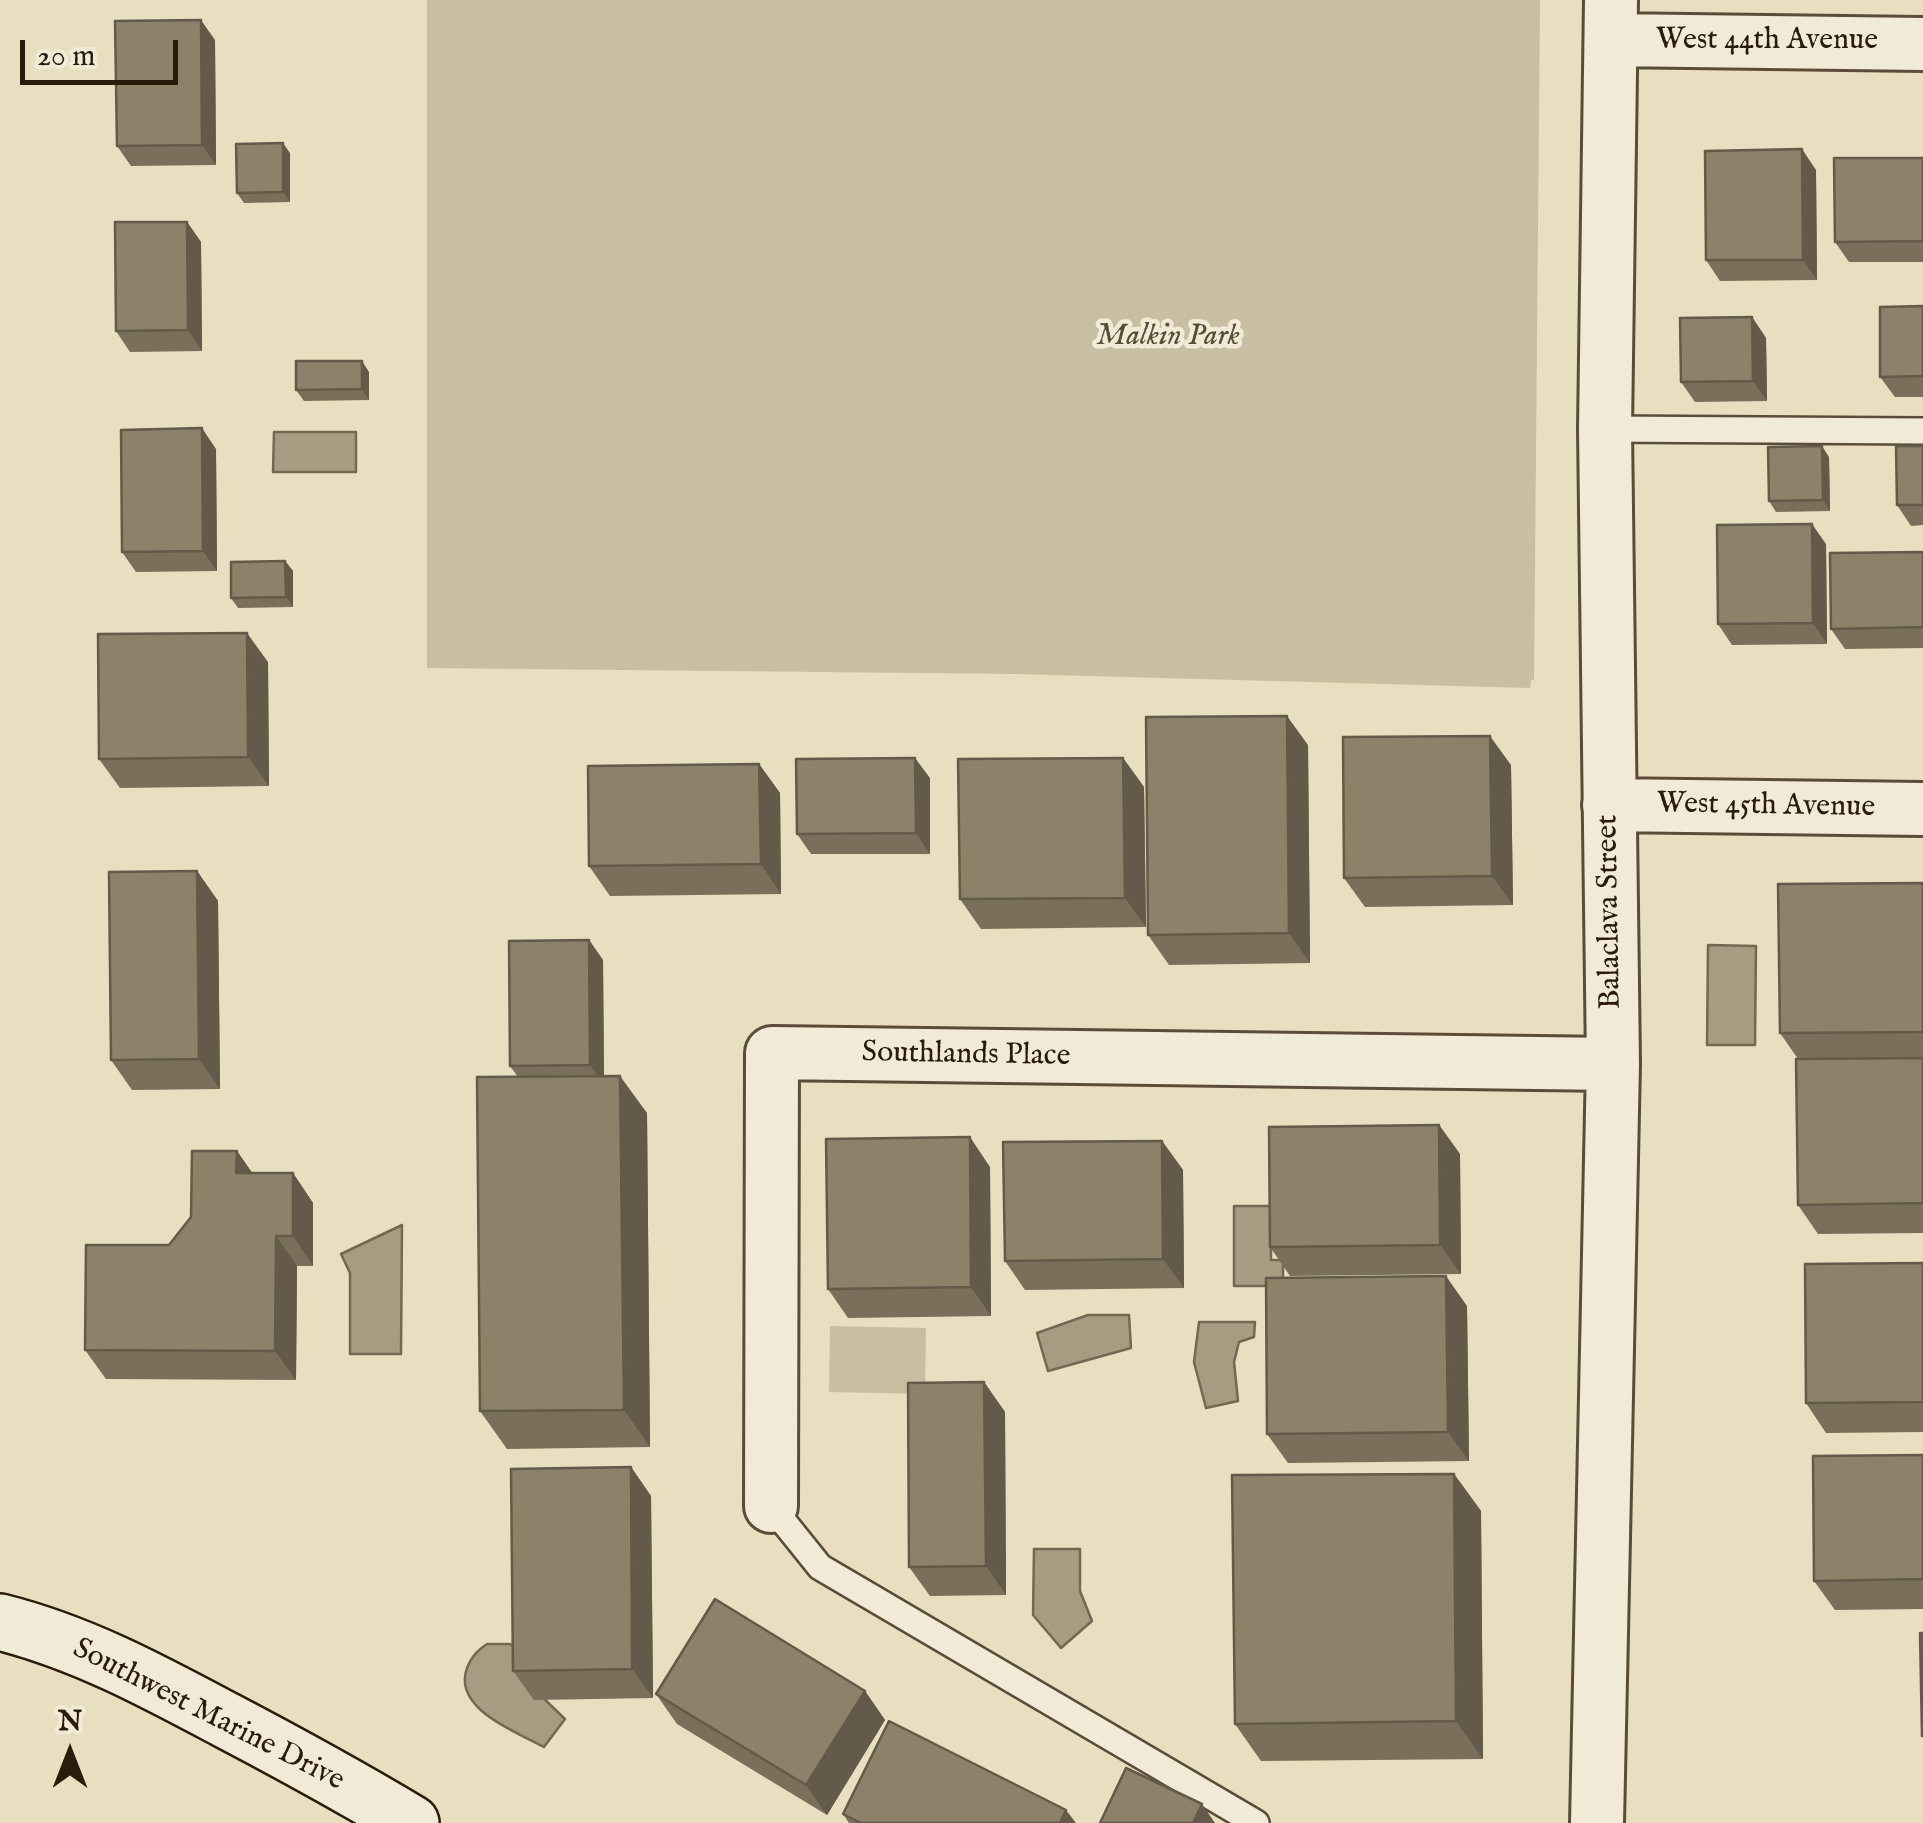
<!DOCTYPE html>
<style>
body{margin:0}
#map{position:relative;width:1923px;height:1823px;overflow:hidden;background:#e8dfc0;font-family:"IM FELL English",serif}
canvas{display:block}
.north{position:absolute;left:20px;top:1703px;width:100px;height:100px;-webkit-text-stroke:8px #f0ead6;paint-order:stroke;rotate:0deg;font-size:28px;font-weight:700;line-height:40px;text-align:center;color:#2a1b0a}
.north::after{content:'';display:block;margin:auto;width:35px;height:45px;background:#2a1b0a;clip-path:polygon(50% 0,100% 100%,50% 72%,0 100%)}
.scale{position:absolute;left:20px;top:40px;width:158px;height:45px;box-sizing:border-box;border:5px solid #2a1b0a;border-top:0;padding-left:12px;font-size:30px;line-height:35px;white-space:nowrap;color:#2a1b0a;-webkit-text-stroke:8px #f0ead6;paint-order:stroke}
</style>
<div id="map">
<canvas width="1923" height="1823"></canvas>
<div class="north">N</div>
<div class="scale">20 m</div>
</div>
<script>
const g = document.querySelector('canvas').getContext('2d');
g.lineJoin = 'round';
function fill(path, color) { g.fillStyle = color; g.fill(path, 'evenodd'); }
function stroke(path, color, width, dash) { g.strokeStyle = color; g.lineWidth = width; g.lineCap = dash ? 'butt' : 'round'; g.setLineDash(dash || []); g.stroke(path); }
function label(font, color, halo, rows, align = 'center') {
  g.font = font + ' "IM FELL English",serif'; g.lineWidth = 9; g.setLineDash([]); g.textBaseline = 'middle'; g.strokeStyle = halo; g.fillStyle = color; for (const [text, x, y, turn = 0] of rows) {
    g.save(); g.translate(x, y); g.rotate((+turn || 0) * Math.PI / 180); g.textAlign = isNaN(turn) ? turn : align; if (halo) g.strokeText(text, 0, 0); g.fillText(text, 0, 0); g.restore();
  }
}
fill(new Path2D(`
 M427,0h1113l-6,680h-3l-1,8 -514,-14 -589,-6z
 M830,1326l96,2 -1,66 -96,-2z`), '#c8bea1');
const water = new Path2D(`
 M274,432h82v40h-83z
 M1708,945l48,1 -1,99h-48z
 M1234,1206h37v54h12v26h-49z
 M402,1225l-1,129h-51v-81l-9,-19z
 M1088,1315h41l2,33 -83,23 -11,-38z
 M1199,1322h56l-1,15 -15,5 -5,20 4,39 -32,7 -12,-46z
 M1034,1549h46v42l12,30 -31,27 -28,-33z
 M487,1644h23l16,11 10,36 29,28 -21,28c-27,-15 -92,-38 -77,-79 5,-12 10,-17 20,-24z`);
fill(water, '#a79c82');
stroke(water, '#756852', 2.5);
const lane = new Path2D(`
 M1605,429l318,2
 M771,1506l49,61 436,256`);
const street = new Path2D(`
 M1611,40l312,4
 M1609,805l314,4
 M771,1506l1,-453 841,11
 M1597,1823l16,-759 -8,-635 6,-429`);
const secondary = new Path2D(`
 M0,1622c80,20 151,58 224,97 63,33 125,67 187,104`);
stroke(lane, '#5a4c38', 30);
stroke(street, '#5a4c38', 58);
stroke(secondary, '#2a1b0a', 60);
stroke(lane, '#f0ead6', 25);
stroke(street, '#f0ead6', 52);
stroke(secondary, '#f0ead6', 55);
fill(new Path2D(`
 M215,40l1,125 -85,1 -14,-20z
 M290,153v49l-46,1 -7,-10z
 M1923,158v104h-74l-14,-20z
 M1816,170l1,110 -97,1 -14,-21z
 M187,222l14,20 1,109 -72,1 -14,-21z
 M1923,306v91h-28l-15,-20z
 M1752,317l14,21 1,63 -72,1 -14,-20z
 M369,372v28l-65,1 -8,-11z
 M1923,446v79l-12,1 -14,-21z
 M216,449l1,122 -81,1 -14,-20z
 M1829,457l1,54 -54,1 -7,-11z
 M1826,544l1,100 -95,1 -14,-21z
 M1923,552v96l-78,1 -14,-20z
 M285,561l8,10v36l-55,1 -7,-10z
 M268,662l1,124 -149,2 -21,-29z
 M1308,745l2,218 -141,2 -21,-30z
 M1123,758l21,29 2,140 -165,2 -21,-30z
 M759,764l21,29 1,101 -171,2 -21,-30z
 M1511,765l2,140 -148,2 -21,-29z
 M930,778v76h-119l-14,-20z
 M197,871l21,30 2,188 -88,1 -21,-30z
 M1923,883v350l-105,1 -20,-29v-146l-18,-26z
 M589,940l14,20 1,116 43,37 3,334 -143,2 -27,-38 38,-334 -8,-11z
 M1439,1125l21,29 1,120 -171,2 -20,-29z
 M1162,1141l21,29 1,118 -159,2 -20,-29z
 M237,1151l15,22h41l20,30v63h-16l-1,114 -190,-1 -21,-29 106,-133z
 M990,1167l1,149 -143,2 -20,-29z
 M1923,1263v169l-97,1 -20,-30z
 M1467,1306l2,155 -181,2 -21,-29z
 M984,1382l21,30 1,183 -76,1 -21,-29z
 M1923,1455v154l-88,1 -21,-29z
 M631,1467l20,29 2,202 -119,2 -21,-29z
 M1454,1474l27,37 2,248 -222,2 -26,-37z
 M865,1691l20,29 -58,95 -150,-91 -21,-30z
 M843,1814l217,9h-211z`), '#796f5a');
fill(new Path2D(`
 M201,20l14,20 1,125 -14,-20z
 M283,143l7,10v49l-7,-10z
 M1802,149l14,21 1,110 -14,-20z
 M187,222l14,20 1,109 -14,-21z
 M1752,317l14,21 1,63 -14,-20z
 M362,361l7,11v28l-7,-11z
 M202,428l14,21 1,122 -14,-20z
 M1822,446l7,11 1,54 -7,-11z
 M1812,524l14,20 1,100 -14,-21z
 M285,561l8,10v36l-7,-10z
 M247,633l21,29 1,124 -21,-29z
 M1287,716l21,29 2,218 -21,-30z
 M1490,736l21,29 2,140 -21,-29z
 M915,758l15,20v76l-14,-21z
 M1123,758l21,29 2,140 -21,-29z
 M759,764l21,29 1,101 -20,-30z
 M197,871l21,30 2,188 -21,-30z
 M589,940l14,20 1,125 -14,-20z
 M620,1076l27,37 3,334 -26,-37z
 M1439,1125l21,29 1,120 -21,-29z
 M970,1137l20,30 1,149 -20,-29z
 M1162,1141l21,29 1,118 -21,-29z
 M237,1151l21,30 -22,-8z
 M293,1173l20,30v63l-20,-30z
 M276,1236l21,30 -1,114 -21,-29z
 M1446,1276l21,30 2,155 -21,-29z
 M984,1382l21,30 1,183 -20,-29z
 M631,1467l20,29 2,202 -21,-29z
 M1454,1474l27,37 2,248 -27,-38z
 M865,1691l20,29 -58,95 -21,-30z
 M1202,1804l13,19h-22z
 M1066,1810l10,13h-16z`), '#635a4a');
const building = new Path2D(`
 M201,20l1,125 -85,1 -2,-125z
 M283,143v49l-46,1 -1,-49z
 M1802,149l1,111h-97l-1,-109z
 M1834,158h89v83l-88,1z
 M115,222h72l1,108 -72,1z
 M1923,306v70l-43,1v-70z
 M1752,317l1,64 -72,1 -1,-64z
 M296,361h66v28l-66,1z
 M202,428l1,123 -81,1 -1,-122z
 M1822,446l1,54 -54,1 -1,-54z
 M1896,446h27v59h-26z
 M1812,524l1,99 -95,1 -1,-99z
 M1923,552v75l-92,2 -1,-76z
 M285,561l1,36 -55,1v-36z
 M247,633l1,124 -149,2 -1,-125z
 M1287,716l2,217 -141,2 -2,-218z
 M1490,736l2,140 -148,2 -1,-141z
 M915,758l1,75 -119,1 -1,-75z
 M1123,758l2,140 -165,1 -2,-140z
 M759,764l2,100 -172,2 -1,-100z
 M197,871l2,188 -88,1 -2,-188z
 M1923,883v149l-143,1 -2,-149z
 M589,940l1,125 -80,1 -1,-125z
 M1923,1058v145l-125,2 -2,-146z
 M620,1076l4,334 -144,1 -3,-334z
 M1439,1125l1,120 -170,2 -1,-120z
 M970,1137l1,150 -143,2 -2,-150z
 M1162,1141l1,118 -158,2 -2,-119z
 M192,1151h45l-1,22h57v63h-17l-1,115 -190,-1 1,-105h83l22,-28z
 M1923,1263v139l-117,1 -1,-139z
 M1446,1276l2,156 -181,2 -1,-156z
 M984,1382l2,184 -77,1 -1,-184z
 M1923,1455v124l-109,2 -1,-125z
 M631,1467l1,202 -119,2 -2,-202z
 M1454,1474l2,247 -221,3 -3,-249z
 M715,1599l150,92 -59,94 -150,-91z
 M1920,1633h3v103h-1z
 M889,1721l177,89 -6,13h-199l-18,-9z
 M1126,1768l76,36 -9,19h-93z`);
fill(building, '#8d8169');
stroke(building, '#635a4a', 2.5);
label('30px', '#2a1b0a', '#f0ead6', [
 ["West 44th Avenue",1767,42],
 ["West 45th Avenue",1766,807,1],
 ["Balaclava Street",1611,912,-91],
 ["Southlands Place",966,1056,1],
 ["Southwest Marine Drive",208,1716,27]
]);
label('italic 30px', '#594c37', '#f0ead6', [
 ["Malkin Park",1168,338]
]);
</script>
